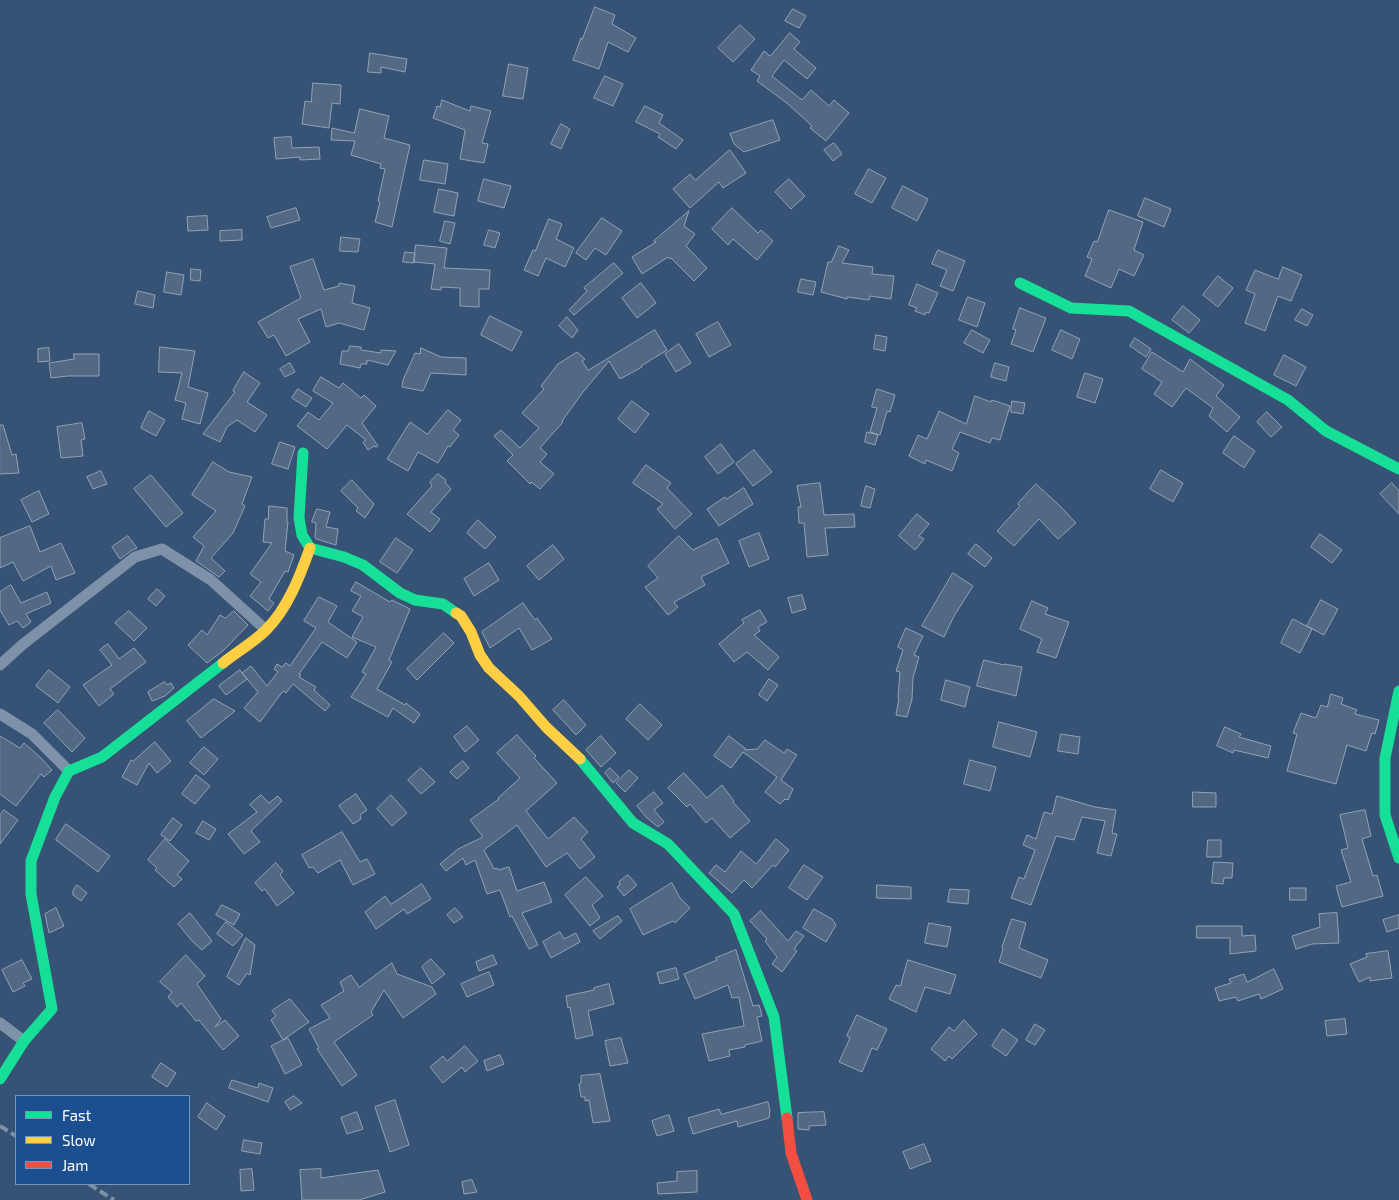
<!DOCTYPE html>
<style>
body{margin:0}
#map{position:relative;width:1399px;height:1200px;overflow:hidden;background:#365274;font-family:"Exo 2",sans-serif}
canvas{display:block}
.legend{position:absolute;left:15px;top:1095px;width:175px;height:90px;box-sizing:border-box;background:#1b4f8f;border:1px solid #7695bc;margin:0;padding:6px 9px;list-style:none;font-size:15px;color:#fff}
.legend li{display:flex;align-items:center;gap:10px;height:25px}
.legend b{width:25px;border:1px solid #7695bc}
</style>
<div id="map">
<canvas width="1399" height="1200"></canvas>
<ul class="legend">
<li><b style="height:6px;background:#16e098"></b>Fast</li>
<li><b style="height:6px;background:#ffcf43"></b>Slow</li>
<li><b style="height:6px;background:#f24e42"></b>Jam</li>
</ul>
</div>
<script>
const g = document.querySelector('canvas').getContext('2d');
g.lineJoin = 'round';
function fill(path, color) { g.fillStyle = color; g.fill(path, 'evenodd'); }
function stroke(path, color, width, dash) { g.strokeStyle = color; g.lineWidth = width; g.lineCap = dash ? 'butt' : 'round'; g.setLineDash(dash || []); g.stroke(path); }
const building = new Path2D(`
 M595,7l20,8 -3,9 24,14 -8,14 -20,-10 -9,27 -26,-9 8,-22 1,1z
 M793,9l13,7 -7,12 -14,-7z
 M740,25l15,14 -22,23 -15,-14z
 M790,33l10,9 -6,7 22,19 -9,11 -23,-19 -12,16 30,24 9,-10 18,16 5,-6 15,13 -23,28 -16,-13 2,-2 -24,-22 -31,-23 3,-5 -9,-6 13,-19 6,5z
 M370,53l37,6 -2,13 -24,-5v6l-13,-1z
 M509,64l19,4 -5,31 -20,-3z
 M605,76l18,8 -10,22 -19,-8z
 M313,83l28,2 -1,19 -8,-1 -3,25 -27,-4 3,-23 6,1z
 M442,100l28,11 1,-5 20,5 -9,32 6,1 -4,19 -24,-4 5,-29 -32,-12 4,-12 3,1z
 M645,106l18,9 -4,8 24,17 -7,9 -18,-12 2,-3 -24,-12z
 M360,109l29,7 -5,22 26,7 -18,82 -17,-5 5,-20 -2,-1 7,-32 -5,-1 1,-4 -30,-9 4,-14 -24,-1 1,-12 22,5z
 M773,120l7,20 -36,12 -10,-8 -4,-10z
 M561,124l9,5 -9,20 -10,-5z
 M291,137l1,11 27,-1 1,12 -20,1v-3l-24,2 -2,-21z
 M834,143l8,11 -9,7 -9,-11z
 M730,150l16,23 -23,15 -4,-6 -29,26 -17,-19 17,-15 5,6z
 M424,160l24,4 -3,20 -25,-4z
 M869,169l17,9 -14,25 -17,-9z
 M484,179l27,7 -7,22 -26,-7z
 M789,179l16,17 -14,13 -16,-17z
 M903,186l25,13 -11,22 -25,-13z
 M439,189l19,4 -4,23 -20,-4z
 M1145,198l26,11 -7,18 -26,-11z
 M296,208l4,12 -29,8 -4,-11z
 M732,208l26,25 3,-3 12,11 -16,19 -24,-21 -5,6 -16,-16z
 M1109,210l34,12 -9,28 10,5 -10,21 -15,-7 -8,19 -26,-12 7,-17 -5,-2 7,-16 3,1z
 M689,211l-5,15 11,8 -9,12 21,22 -13,13 -23,-23 -1,1 -2,-2 -26,17 -10,-17 24,-15 -2,-1z
 M207,216l1,14 -20,1 -1,-14z
 M602,218l20,13 -16,24 -11,-7 -9,12 -10,-7z
 M549,219l13,5 -6,15 18,9 -9,19 -19,-9 -8,18 -14,-6 9,-20 2,1z
 M445,221l10,2 -5,21 -10,-3z
 M242,230v10l-22,1v-10z
 M489,230l11,3 -5,15 -11,-3z
 M341,237l19,2 -2,13 -18,-1z
 M416,245l31,3 -3,20 46,2 -1,19h-10v18l-19,-1v-18l-19,-1v3l-10,-1 4,-25 -21,-2z
 M839,246l10,4 -7,13 31,4 -1,7 22,2 -3,23 -21,-3 -1,4 -22,-3v2l-26,-7 7,-30h3z
 M938,250l27,11 -12,30 -13,-5 7,-16 -15,-6z
 M405,252l10,1 -1,10 -11,-1z
 M313,259l11,31 15,-4v-3l16,3 -3,17 18,5 -6,22 -25,-7 -13,4 -5,-18 -23,10 12,23 -24,14 -12,-21 -6,3 -10,-16 43,-24 -11,-31z
 M614,263l9,10 -49,42 -5,-5 18,-19 -3,-3z
 M1283,267l19,8 -11,26 -13,-5 -13,35 -20,-8 10,-29 -9,-4 9,-20 23,9z
 M191,269l10,1 -1,11 -9,-1z
 M167,272l17,3 -3,20 -17,-3z
 M1218,276l15,12 -15,19 -15,-12z
 M801,279l15,3 -3,13 -15,-3z
 M641,283l15,20 -19,15 -15,-20z
 M917,284l21,9 -9,20 -3,-1 -1,3 -10,-4 2,-3 -8,-3z
 M138,291l17,4 -2,13 -18,-4z
 M968,297l17,6 -8,24 -18,-7z
 M1183,306l17,14 -11,13 -17,-13z
 M1020,308l26,10 -13,34 -22,-8 5,-14 -3,-1z
 M1302,309l11,6 -6,11 -12,-6z
 M490,316l32,16 -10,19 -31,-16z
 M567,317l11,13 -6,8 -13,-12z
 M718,322l13,23 -22,12 -13,-23z
 M655,330l12,20 -26,16 1,1 -22,12 -11,-18 -26,31 -21,29 1,1 -23,26 7,6 -7,8 14,12 -14,15 -9,-7 -1,2 -23,-23 6,-6 -19,-19 7,-6 19,18 19,-20 -17,-15 22,-24 -3,-3 17,-22 19,-12 8,7 -3,2 6,9z
 M972,330l18,10 -7,13 -19,-10z
 M1061,330l19,9 -8,20 -20,-9z
 M876,335l11,2 -2,14 -11,-2z
 M1135,338l16,11 -5,8 -16,-11z
 M679,344l12,19 -15,9 -11,-18z
 M350,346l11,1v3l20,3v-3l15,1 -8,14 -21,-5v4h-6l-1,4 -20,-4 2,-13h6z
 M160,347l35,4 -7,36 20,6 -8,31 -18,-5 4,-16 -11,-3 7,-27 -23,-1z
 M49,348l1,13 -12,1v-13z
 M421,348l20,9 25,1v17l-35,-2 -8,18 -21,-4 1,-7 12,-27 5,1z
 M1152,352l31,20 7,-13 34,26 -8,11 24,21 -13,15 -18,-16 4,-8 -27,-20 -14,19 -18,-13 8,-12 -20,-13z
 M74,354h25v22h-31l-17,2 -2,-15 25,-4z
 M1284,355l22,12 -10,19 -22,-11z
 M290,363l5,9 -10,5 -5,-8z
 M995,363l14,4 -3,14 -15,-4z
 M244,372l16,11 -13,19 20,13 -12,17 -18,-12 -10,7 -7,15 -17,-8 32,-42 -2,-1z
 M1085,373l18,6 -8,24 -18,-6z
 M321,377l18,11 4,-5 18,15 3,-3 12,11 -14,17 16,23 -2,1 -2,-1 -6,4 -5,-8 3,-2 -19,-15 -20,24 -30,-23 11,-14 11,8 14,-17 -20,-12z
 M298,389l14,9 -6,9 -14,-9z
 M877,389l18,6 -5,17 -3,-1 -7,24 -10,-3 7,-24 -5,-1z
 M975,396l16,6 1,-2 18,6 -10,34 -8,-2 -2,5 -30,-11 -8,17 7,4 -7,18 -26,-11 -1,4 -16,-8 9,-21 9,4 12,-28 27,13z
 M632,401l17,13 -14,19 -17,-14z
 M1012,401l13,2 -2,11 -12,-2z
 M448,410l13,10 -8,10 6,5 -9,12 -2,-1 -10,17 -20,-11 -10,19 -21,-12 23,-37 17,12z
 M149,411l16,9 -9,16 -15,-8z
 M1267,412l15,15 -11,10 -14,-15z
 M82,423l3,16 -4,1 2,16 -22,2 -4,-31z
 M0,425h3l9,30 4,-1 3,19 -19,1z
 M867,432l11,3 -3,10 -10,-3z
 M1234,436l21,15 -11,17 -21,-15z
 M280,442l15,5 -7,22 -16,-5z
 M721,444l13,18 -16,12 -13,-17z
 M754,450l18,22 -19,14 -17,-22z
 M213,462l16,10 23,5 -10,27 3,2 -12,27 -22,25 14,13 -6,6 -23,-16 8,-15 -11,-9 23,-26 -24,-16z
 M646,465l25,18 -4,5 25,26 -17,15 -18,-20 6,-5 -30,-21z
 M1161,470l22,13 -10,19 -23,-13z
 M101,471l6,13 -14,5 -6,-12z
 M438,474l8,6 -1,2 6,7 -20,23 9,7 -10,13 -23,-18 25,-28 -2,-4z
 M151,475l32,38 -17,14 -32,-38z
 M352,480l22,24 -9,14 -9,-7 2,-3 -17,-17z
 M820,483l4,32 30,-1 1,13 -30,1 3,27 -21,2 -3,-34h-5l-1,-16h3l-4,-21z
 M1392,483l7,8v23l-19,-20z
 M1036,484l25,23 15,16 -18,16 -19,-20 -25,27 -17,-15 23,-25 -2,-2z
 M866,486l9,3 -5,19 -9,-2z
 M744,488l9,16 -34,22 -12,-17 18,-12 1,2z
 M39,491l10,23 -17,8 -11,-22z
 M269,506l18,2v14h1l-3,29 9,4 -6,17 -3,-1 -16,28 5,4 -6,8 -18,-15 11,-14 -11,-8 22,-31 -9,-1 2,-23h3z
 M317,509l13,3 -4,15 12,2 -2,16 -20,-6 -1,-2 1,-14 -4,-1z
 M917,514l12,10 -10,12 5,3 -9,11 -16,-14z
 M478,520l18,17 -11,12 -18,-16z
 M30,526l10,26 21,-9 14,30 -19,7 -5,-14 -28,15 -10,-19 -13,6v-30z
 M759,533l10,26 -20,8 -10,-26z
 M1320,534l22,16 -10,13 -21,-16z
 M128,536l9,12 -6,3 -11,8 -8,-12z
 M679,536l14,14 24,-12 12,25 -28,14 4,8 -31,17 4,5 -10,8 -23,-28 13,-9 -10,-12z
 M396,538l17,12 -16,23 -17,-11z
 M976,544l16,14 -7,9 -17,-13z
 M553,545l11,14 -25,21 -12,-14z
 M489,563l10,17 -25,16 -10,-17z
 M953,573l20,13 -19,30 -10,21 -22,-11z
 M356,582l34,20 2,-2 18,9 -21,51 3,2 -15,27 28,16 1,-2 14,11 -6,9 -21,-15 -5,9 -37,-20 15,-23 -4,-2 14,-25 -24,-10 11,-20 -11,-6 9,-15 -10,-5z
 M11,585l10,18 26,-11 4,11 -25,11 5,8 -8,6 -6,-7 -8,4 -9,-15v-18z
 M157,589l8,7 -9,10 -8,-7z
 M802,595l4,14 -14,4 -4,-15z
 M319,597l18,9 -9,16 29,20 -10,16 -25,-16 -23,32 2,1 -2,2 17,10 -2,3 16,15 -5,6 -32,-27 -7,9 -3,-2 -23,31 -16,-14 14,-16 -16,-19 9,-7 16,20 11,-14 -4,-3 3,-5 5,3 4,-4 4,3 26,-38 -12,-7z
 M1321,600l17,9 -14,26 -17,-9z
 M1032,601l16,7 -3,6 24,8 -13,36 -19,-6 5,-13 -22,-10z
 M523,603l12,17 2,-2 15,21 -20,11 -13,-22 -29,20 -8,-16z
 M760,610l7,12 -9,5 2,4 -6,4 25,22 -11,13 -21,-18 -13,10 -15,-18 25,-21 -2,-3z
 M129,611l18,17 -13,13 -19,-18z
 M234,611l14,14 -24,25 -17,13 -19,-18 14,-15 5,5 13,-20 5,3z
 M1293,619l19,10 -12,24 -19,-10z
 M906,628l17,8 -9,19 5,2 -6,21 -1,21 -5,18 -11,-2 3,-17h-1l2,-26 -4,-1 7,-21 -5,-3z
 M444,633l10,10 -37,37 -10,-11z
 M108,644l11,15 15,-11 12,14 -36,27 4,5 -15,12 -16,-21 29,-20 -12,-15z
 M984,660l20,5v-1l18,3 -6,29 -39,-10z
 M49,670l21,17 -12,16 -22,-17z
 M240,670l7,9 -21,16 -7,-9z
 M769,679l9,6 -11,16 -8,-6z
 M946,680l24,7 -5,20 -24,-7z
 M165,682l2,3 4,-2 3,5 -9,8 -13,5 -4,-9z
 M1331,694l12,4 -2,6 16,6 -2,4 24,6 -4,14 -3,-1 -6,18 -19,-6 -11,39 -49,-13 10,-37 -4,-1 8,-20 15,5 5,-13 6,2z
 M214,699l21,12 -34,27 -14,-17z
 M564,700l22,25 -10,10 -23,-25z
 M640,704l22,21 -14,15 -22,-21z
 M58,710l27,28 -13,14 -28,-29z
 M999,722l38,10 -7,25 -37,-10z
 M467,726l12,14 -14,12 -11,-15z
 M1225,727l16,7 -2,3 32,9 -3,12 -34,-8 -1,3 -16,-7z
 M1061,734l19,3 -2,17 -20,-3z
 M517,735l19,21 -2,2 23,25 -31,28 22,28 26,-22 14,15 -7,7 14,18 -15,12 -13,-16 -21,14 -29,-42 -33,25 10,19 3,-1 1,2 11,-3 8,24 27,-9 8,20 -30,11 16,32 -9,4 -17,-33 -2,1 -10,-27 -13,4 -12,-34 -9,5 -3,-7 -17,13 -6,-7 18,-15 25,-12 -13,-17 29,-21 -1,-1 22,-20 -23,-25z
 M0,736l20,12 4,-5 14,12 14,15 -8,7 -3,-3 -25,32 -16,-12z
 M601,736l15,17 -15,14 -15,-17z
 M729,736l17,13 -1,1 12,-1 8,-9 19,13 3,-4 10,6 -16,25 12,9 -5,11 -3,-1 -5,5 -15,-12 12,-15 -34,-25 -12,16 -17,-12z
 M155,742l16,19 -14,12 -8,-10 -12,22 -15,-8 9,-17 2,1z
 M204,747l14,12 -14,16 -14,-12z
 M970,760l26,7 -6,24 -26,-7z
 M463,761l6,7 -12,11 -7,-7z
 M421,768l14,14 -14,12 -13,-14z
 M610,768l9,9 -6,6 -8,-10z
 M629,770l9,8 -13,14 -9,-9z
 M684,773l23,25 15,-13 12,16 -1,1 17,19 -20,17 -18,-20 -6,5 -16,-19 -3,3 -19,-19z
 M196,775l14,11 -15,18 -13,-10z
 M654,792l9,11 -9,7 10,12 -6,5 -12,-10 -9,-11z
 M1193,792l23,1v14h-23z
 M356,794l11,16 -7,5 1,4 -8,5 -14,-18z
 M261,795l8,8 9,-7 4,5 -31,30 9,11 -16,12 -16,-20 29,-22 -7,-7z
 M391,795l16,18 -15,13 -15,-17z
 M1057,796l38,11 21,3 -4,23 5,1 -6,22 -14,-3 8,-32 -23,-4 -8,23 -18,-4 -25,69 -20,-7 8,-21 5,2 11,-29 -12,-5 4,-10 9,4 8,-27 8,2z
 M4,810l14,10 -18,24v-29z
 M1365,810l6,26 -9,3 11,37 4,-1 6,21 -41,11 -6,-21 15,-4 -10,-32 7,-2 -8,-33z
 M173,818l9,7 -12,16 -9,-6z
 M203,821l13,8 -7,11 -13,-7z
 M66,824l44,32 -12,16 -42,-32z
 M342,832l18,30 7,-3 8,15 -22,11 -13,-25 -22,13 -5,-6 -4,1 -7,-13z
 M165,839l24,22 -12,14 5,4 -8,8 -19,-17 2,-2 -9,-8z
 M776,839l13,11 -14,17 -2,-2 -21,23 -8,-8 -12,13 -23,-20 7,-8 9,7 16,-21 15,13z
 M1208,840h13v17h-14z
 M1214,862l19,1 -1,15h-8l-1,6 -11,-1z
 M276,863l7,8 -3,4 14,18 -17,13 -12,-17 -3,2 -7,-8z
 M804,865l19,12 -16,23 -18,-12z
 M628,875l9,10 -13,11 -7,-9 3,-2 -1,-3z
 M586,877l17,19 -11,9 8,13 -10,8 -25,-31z
 M672,883l8,15 10,10 -15,15 -2,-2 -30,14 -13,-26z
 M422,884l9,15 -24,15 -3,-5 -28,20 -11,-17 20,-16 6,8z
 M77,885l10,8 -6,8 -8,-6v-4z
 M877,885l34,2v12l-34,-1z
 M1290,888h16v12h-16z
 M950,889l19,1 -1,14 -20,-2z
 M222,905l18,9 -6,11 -18,-10z
 M56,908l8,18 -15,7 -4,-19z
 M455,908l8,9 -9,6 -7,-8z
 M814,909l18,10 4,6 -10,17 -23,-14z
 M761,911l27,30 8,-10 8,5 -10,13 3,2 -15,21 -10,-8 5,-7 -12,-16 2,-2 -17,-18z
 M190,913l22,28 -10,9 -9,-8 -15,-18z
 M1337,913l2,30 -27,1 -16,5 -4,-13 28,-9 -1,-13z
 M1399,915v13l-12,4 -4,-12z
 M618,916l4,5 -22,18 -7,-8z
 M1012,919l14,4 -7,25 29,12 -7,18 -42,-16 4,-13 -1,-1z
 M226,922l17,13 -10,11 -16,-12z
 M929,923l22,4 -4,20 -22,-4z
 M1197,926h45v10l13,-1 1,16 -26,3v-16h-33z
 M560,932l4,7 12,-6 4,9 -29,16 -8,-16z
 M246,938l9,7 -5,30 -3,-2 -8,12 -12,-8z
 M736,950l17,56 6,-1 1,3 2,8 -5,1 5,24 -17,4v2l-16,3 1,6 -21,5 -7,-27 42,-8 -5,-29 -7,1 -4,-13 -33,14 -11,-25 33,-14 -1,-2z
 M1388,951l4,27 -22,3v-4l-11,5 -9,-18 17,-7 -1,-3z
 M186,955l19,21 -8,8 24,35 -6,8 10,-7 14,16 -16,14 -24,-30 -3,1 -15,-18 -4,4 -9,-10 4,-5 -12,-10z
 M493,955l4,9 -18,7 -3,-9z
 M431,959l14,15 -13,10 -10,-17z
 M22,960l10,19 -9,4 2,3 -12,6 -11,-22z
 M908,960l48,15 -6,19 -25,-7 -9,25 -27,-13 7,-14 4,1z
 M392,963l5,11 35,13 4,7 -33,24 -19,-28 -13,22 2,3 -39,27 23,33 -15,11 -25,-37 2,-1 -10,-19 21,-11 -9,-13 23,-14 -4,-9 11,-7 8,12z
 M676,968l3,11 -19,5 -3,-11z
 M1274,969l9,20 -22,10 -2,-5 -21,7 -2,-4 -17,4 -4,-13 16,-5 -2,-4 15,-5 3,8z
 M489,972l5,13 -27,12 -6,-13z
 M609,984l5,20 -26,7 5,24 -17,4 -6,-32 -2,1 -2,-12 28,-6v-2z
 M290,999l19,23 -26,18 5,-2 14,27 -17,9 -14,-28 12,-6 -12,-20 5,-4 -4,-5z
 M857,1015l30,14 -10,21 -5,-2 -10,24 -23,-10 11,-24 -3,-2z
 M1345,1019l2,15 -20,2 -2,-15z
 M964,1020l13,14 -25,25 -3,-3 -4,5 -14,-12 18,-22 5,4z
 M1035,1024l10,6 -10,15 -9,-5z
 M1003,1029l15,11 -12,16 -14,-10z
 M621,1038l7,25 -18,3 -5,-25z
 M465,1046l13,15 -13,11 -3,-5 -19,16 -13,-16 13,-11 4,5z
 M500,1055l4,9 -17,7 -3,-10z
 M161,1063l15,10 -9,14 -15,-10z
 M600,1074l10,47 -17,2 -4,-23 -4,1v-4h-4l-2,-13 2,-1v-7z
 M232,1080l26,8 1,-5 14,5 -5,14 -39,-14z
 M294,1096l8,7 -12,7 -5,-8z
 M395,1100l14,45 -19,7 -15,-45z
 M768,1102l2,8 -1,8 -31,9 -1,-6 -44,13 -5,-16 31,-9 2,5z
 M207,1103l18,13 -9,14 -18,-13z
 M357,1112l6,17 -16,5 -6,-16z
 M824,1112l2,13 -17,1v4l-11,-1v-16z
 M669,1115l5,16 -17,5 -5,-15z
 M244,1140l18,3 -2,11 -18,-3z
 M924,1144l7,17 -21,8 -7,-17z
 M252,1169l2,21 -13,1 -1,-21z
 M321,1169v9l57,-8 7,22 -26,8h-57l-2,-30z
 M697,1171v21l-39,2 -1,-11 20,-2v-9z
 M472,1180l5,12 -13,2 -2,-12z`);
fill(building, '#526984');
stroke(building, '#92a2b6', 1);
stroke(new Path2D(`
 M0,665l22,-20 113,-88 27,-8 49,31 55,50
 M0,714l32,20 37,37
 M0,1023l24,18`), '#7d92a8', 11);
stroke(new Path2D(`
 M1020,283l51,25 58,3 159,89 38,31 73,38
 M303,453l-4,65 3,17 8,13 34,9 19,8 37,28 15,7 28,4 13,9
 M1399,691l-14,67v57l14,43
 M580,759l53,64 35,21 66,70 40,103 13,101
 M0,1079l24,-38 28,-32 -21,-115v-33l24,-64 14,-26 33,-14 121,-94`), '#16e098', 11);
stroke(new Path2D(`
 M456,613l5,3 10,16 9,23 9,13 30,28 27,31 34,32
 M223,663c14,-11 31,-21 43,-33 22,-22 34,-54 44,-82`), '#ffcf43', 11);
stroke(new Path2D(`
 M787,1118l4,35 16,47`), '#f24e42', 11);
stroke(new Path2D(`
 M0,1126l16,10
 M89,1184l25,16`), '#7e92a7', 4, [9, 4]);
</script>
